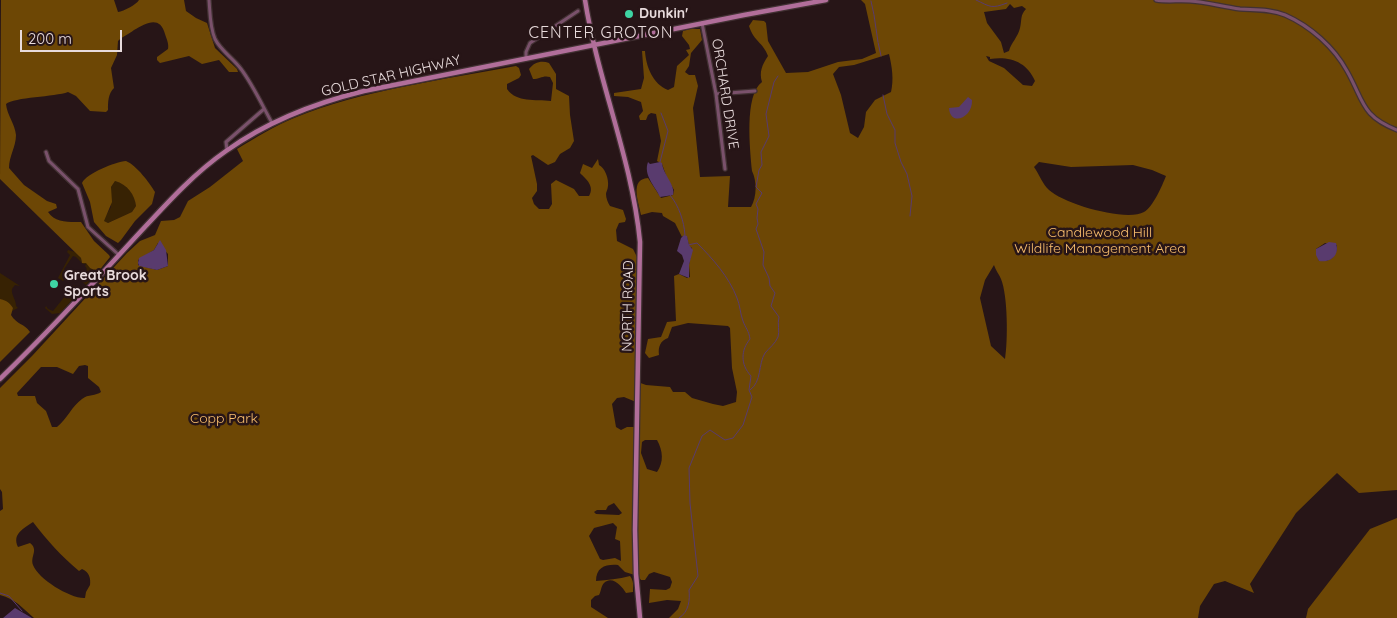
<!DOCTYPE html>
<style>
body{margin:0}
#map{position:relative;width:1397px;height:618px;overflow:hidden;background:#271517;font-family:Quicksand,sans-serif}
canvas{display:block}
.scale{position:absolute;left:20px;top:30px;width:102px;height:22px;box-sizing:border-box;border:2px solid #e8dbdc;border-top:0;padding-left:6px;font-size:15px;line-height:18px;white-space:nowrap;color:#e8dbdc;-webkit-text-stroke:4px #271517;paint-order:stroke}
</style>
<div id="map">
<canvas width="1397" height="618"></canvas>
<div class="scale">200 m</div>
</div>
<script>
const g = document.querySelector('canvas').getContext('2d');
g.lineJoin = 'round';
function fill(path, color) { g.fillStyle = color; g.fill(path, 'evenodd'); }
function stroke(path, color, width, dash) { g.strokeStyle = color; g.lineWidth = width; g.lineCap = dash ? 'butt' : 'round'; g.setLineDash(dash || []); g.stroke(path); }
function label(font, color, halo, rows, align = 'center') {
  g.font = font + ' Quicksand,sans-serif'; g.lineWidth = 5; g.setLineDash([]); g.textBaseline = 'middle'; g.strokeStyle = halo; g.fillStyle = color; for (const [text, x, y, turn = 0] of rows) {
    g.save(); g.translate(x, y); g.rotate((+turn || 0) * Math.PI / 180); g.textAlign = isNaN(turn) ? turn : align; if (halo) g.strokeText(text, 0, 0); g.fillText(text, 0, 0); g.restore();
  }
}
fill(new Path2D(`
 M115,181c12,3 20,13 21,25l-4,6 -24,11 -4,-2v-2l7,-12v-20z
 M68,250l7,2 6,6v3l2,2h4l3,5 8,4 -12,13 -7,-6 8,-10 -2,-3 1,-2h-3l-7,-7 -3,-1 -9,13 6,4 -7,8 -5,-3 12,-23 -3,-3z
 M0,273l20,13 -5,-1 -3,4c-1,6 4,10 4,17l2,2 -6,3 1,-3 -10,-8 -3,-1z
 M74,285l7,5 -21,23 -8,1 -7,-6 1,-2 2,3 5,2z`), '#372203');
fill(new Path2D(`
 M1,0h113l4,12c6,-1 18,-7 21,-12h45l2,11 10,7 11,5 8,25 22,21 1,3h-9l-10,-12 -17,4 -13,-8 -29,7 -3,-3v-3l11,-8c1,-5 -1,-9 -3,-15 -5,-19 -19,-11 -31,-4 -5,4 -11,6 -16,11l-1,14 -6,13 3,20c-6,6 -6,14 -6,22l-2,2 -16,-1 -14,-15 -8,-4c-13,5 -54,5 -62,12 1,11 9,20 10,31 0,12 -7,21 -7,33l15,17 23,16 9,3 1,4 -9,4c7,11 21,10 33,10l13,19 15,14 1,2 -12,15 -8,-4 -4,-5h-4l-1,-5 -81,-79z
 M861,0h536v490l-38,3 -22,-20 -41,40 -46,71 4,9 -29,-12 -11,3 -14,22 -2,12h-529l9,-9 3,-8 -14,-1 -18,3 1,-14 16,1 4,-2 2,-6 -2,-5 -16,-5 -5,2 -4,6h-4l-3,-4 -13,-4 -7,-7c-12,-1 -22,2 -22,16 11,-1 23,-2 34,-5 4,5 3,9 3,16l-7,1c-4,-7 -14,-18 -22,-10 -3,3 -3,9 -5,12l-4,1 -4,4v7l17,11h-574c-12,-10 -18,-19 -34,-23v-84l3,-2 -1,-17 -2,-3v-101l32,-32 95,-103 13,-12 15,-6 6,-14 13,-1 6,-3 8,-16 22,-14 33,-26 -6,-12c18,-11 37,-23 57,-31 68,-28 149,-38 222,-52l3,2 2,7 -2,3 -12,6v5c10,14 28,10 44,12l2,-18 -3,-6c-7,-2 -10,2 -17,2l-4,-10c5,-7 13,-9 20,-6l7,11v15l13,7 1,19 4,26 -4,7 -10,6 -5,8 -7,3 -15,-10 -2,1 6,28v7l-5,7 2,6 5,5h10l3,-5 -1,-20 5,-4 18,9 5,7h10c6,-10 -3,-17 -9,-23l3,-9 9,4 6,-9 1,6c6,3 10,14 9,21 0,3 -2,6 -2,8 0,4 2,9 4,12l13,4 3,9 -1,3 -6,1 -3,7 1,11 16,8 4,8 -2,124 11,4 24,2 3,5h12l7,6 21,6 10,2 13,-4 1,-10 -5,-24 -2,-40 -2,-2 -40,-3 -16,4 -4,11c-8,3 -10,9 -9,17l-10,3 -4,-5 3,-14 13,-2 6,-15 9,-1 -2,-45 5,-2 8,4 3,-1 -1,-12 3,-17 -3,-2 -2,-9 -4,-1 -1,1 -7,-14 -12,-7 -1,-3 -10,-1 -11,3c-2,-12 -12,-36 7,-37l13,20 12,-3 1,-5 -7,-12 -5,-14 -5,-3 4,-20 -5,-27 -5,-1 -3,2 -2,5h-6l-1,-4 4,-5 -2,-9 -13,-5 -14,-1v-3l27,-4 3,-11 -2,-27h3c1,16 8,33 23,39l6,-3 3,-21 12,-11 -3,-5 4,-1 -1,-4 -7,-9 1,-5 7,-2h10l2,11 -11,13 -2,13 -4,6 4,3h6l3,11 -5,22 7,69 30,-1 -2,31h23c6,-10 6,-26 1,-36 -2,-21 -8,-76 10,-89 -3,-10 0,-17 6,-26 -5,-14 -14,-14 -19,-30l4,-6 11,1 2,2 2,18 18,32 22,-1 30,-10 24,-3 14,-6 -11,-49zM1010,4l4,4 8,-2 4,3c-6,6 -4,11 -6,19 -2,9 -9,15 -11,23l-5,2 -3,-11 -14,-19 -3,-11 22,-3zM889,54c3,13 5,25 2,38l-16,8 -9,12 -2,15 -6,11 -8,-5 -9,-38 -8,-21 6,-7 15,-2zM986,56l4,1v2c20,-3 37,3 45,22l-3,5 -9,-1 -19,-17 -15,-7zM1039,162l32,5 62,-2 19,5 14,6c-4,10 -13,31 -22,36 -18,10 -80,-8 -95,-22 -6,-5 -10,-16 -15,-23zM158,243l10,11v12l-11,4 -19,-5v-5l16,-10zM1325,243l12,2c0,12 -7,17 -18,16l-3,-12zM994,265c2,6 5,9 7,14 7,17 7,62 4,80l-14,-13 -11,-48 5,-18zM85,365l3,1v12l11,9 2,5c-5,4 -13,2 -19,7 -10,7 -15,20 -25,28h-5l-6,-16 -9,-8 -2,-7h-17l-1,-3 24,-26h16l16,7 6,-8zM624,397l12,5 -1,25h-8l-6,3 -5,-3 -4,-23 5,-6zM645,440h12c6,11 7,22 0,32l-10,-3 -6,-16 1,-11zM614,503l8,10 -3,2 -23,-1 -2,-2 3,-2h9l2,-4zM33,522c14,18 28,34 46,49l3,-2c7,3 9,9 8,16l-4,7 -1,6c-14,1 -47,-19 -52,-33 -3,-9 6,-15 -3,-22l-12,4c-6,-13 5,-18 15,-25zM613,523l4,4 -2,12 5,2 1,20 -6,-3 -12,2 -3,-1 -11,-23 5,-8z
 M126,161c10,4 24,22 29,31l-3,12 -17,17 -14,19 -3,3 -12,-7 -12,-14 -4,-20 -8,-19c5,-10 33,-21 44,-22zM115,181c12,3 20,14 21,25l-4,6 -24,11 -4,-2 8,-19 -1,-15z
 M0,299c6,1 10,4 13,9l-2,7c6,10 13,8 19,17l-30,30z
 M1397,518v100h-91l2,-9 62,-80z`), '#6d4705');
fill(new Path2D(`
 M968,97l4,3c1,18 -22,27 -23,8l10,-1z
 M648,162l2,2 10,-2 2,1c1,11 14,23 11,32l-13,2c-5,-11 -17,-22 -12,-35z
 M684,235l3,1 2,9 4,5 -4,15v13l-10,-4 5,-13 -2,-6 -5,-4 4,-13z
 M160,240l6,10 2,16 -11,4 -18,-4 -1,-3 1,-5 15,-8z
 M1329,242l7,1c4,12 -5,20 -17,18l-3,-6v-6z
 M15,608l17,10h-29z`), '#593b6e');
stroke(new Path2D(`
 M976,0c15,7 15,9 31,3
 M871,1c5,18 5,37 10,55
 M883,95l4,19 8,16v13l6,19 6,12 5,22 -2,20
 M660,162l8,-31 -7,-18
 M670,195c9,11 14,26 15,40
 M750,390c12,-8 8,-26 15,-37 4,-5 10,-9 13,-16 2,-6 -1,-13 1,-20l-8,-11 4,-13 -5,-7 -1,-8 -6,-13 1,-13 -8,-23 2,-5 -1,-6 1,-9 -2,-5 6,-11 -6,-6 3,-17 3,-5 -1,-13 8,-16 -3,-22 8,-32 4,-6
 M0,593l9,3 13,15
 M679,618c10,-6 11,-18 10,-28l9,-14 -8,-73 -1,-35 13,-32 8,-6 15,10 8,-2 10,-13 9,-28 -3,-7 2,-14c-11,-12 -10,-26 -1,-37 -1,-8 -5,-12 -7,-18 -3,-8 -3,-16 -6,-23 -8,-21 -24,-39 -40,-55l-9,2`), '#593b6e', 1);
const street = new Path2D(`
 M209,0c1,12 1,28 6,39 6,12 18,19 26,30 12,16 21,36 31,54
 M1156,0c11,2 23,0 34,1 17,1 33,6 50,8 15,1 31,0 45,6 25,11 49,32 62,56 17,30 14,45 50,59
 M702,23l14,71 9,75
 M526,59v-7l4,-9 48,-32
 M716,94l39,-3
 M227,150l-1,-8 38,-33
 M46,152l3,9 29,28 10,38 31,28`);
const secondary = new Path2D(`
 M585,0c13,82 47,159 55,242l-5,288 1,44 4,44
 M0,379c45,-44 88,-90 131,-137 30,-32 59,-66 95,-91 42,-30 89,-48 138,-60l380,-76 82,-15`);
stroke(street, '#423133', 5.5);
stroke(secondary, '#423133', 7);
stroke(street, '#7a516b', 3);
stroke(secondary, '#b16e9a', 4.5);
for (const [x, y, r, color] of [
 [629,14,5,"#3ed4a3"],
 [54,284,5,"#3ed4a3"]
]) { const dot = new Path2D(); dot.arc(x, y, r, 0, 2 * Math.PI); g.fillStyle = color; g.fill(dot); stroke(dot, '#271517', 2); }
label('bold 14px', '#e8dbdc', '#271517', [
 ["Dunkin'",639,14],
 ["Great Brook",64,276],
 ["Sports",64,292]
], 'left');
label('14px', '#e8dbdc', '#271517', [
 ["GOLD STAR HIGHWAY",391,76,-13],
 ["ORCHARD DRIVE",725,94,81],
 ["NORTH ROAD",628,306,-89]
]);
label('14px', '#fabf6e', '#271517', [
 ["Candlewood Hill",1100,233],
 ["Wildlife Management Area",1100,249],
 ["Copp Park",224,419]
]);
g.letterSpacing = '1px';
label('16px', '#e8dbdc', '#271517', [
 ["CENTER GROTON",601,33]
]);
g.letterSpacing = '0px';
</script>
